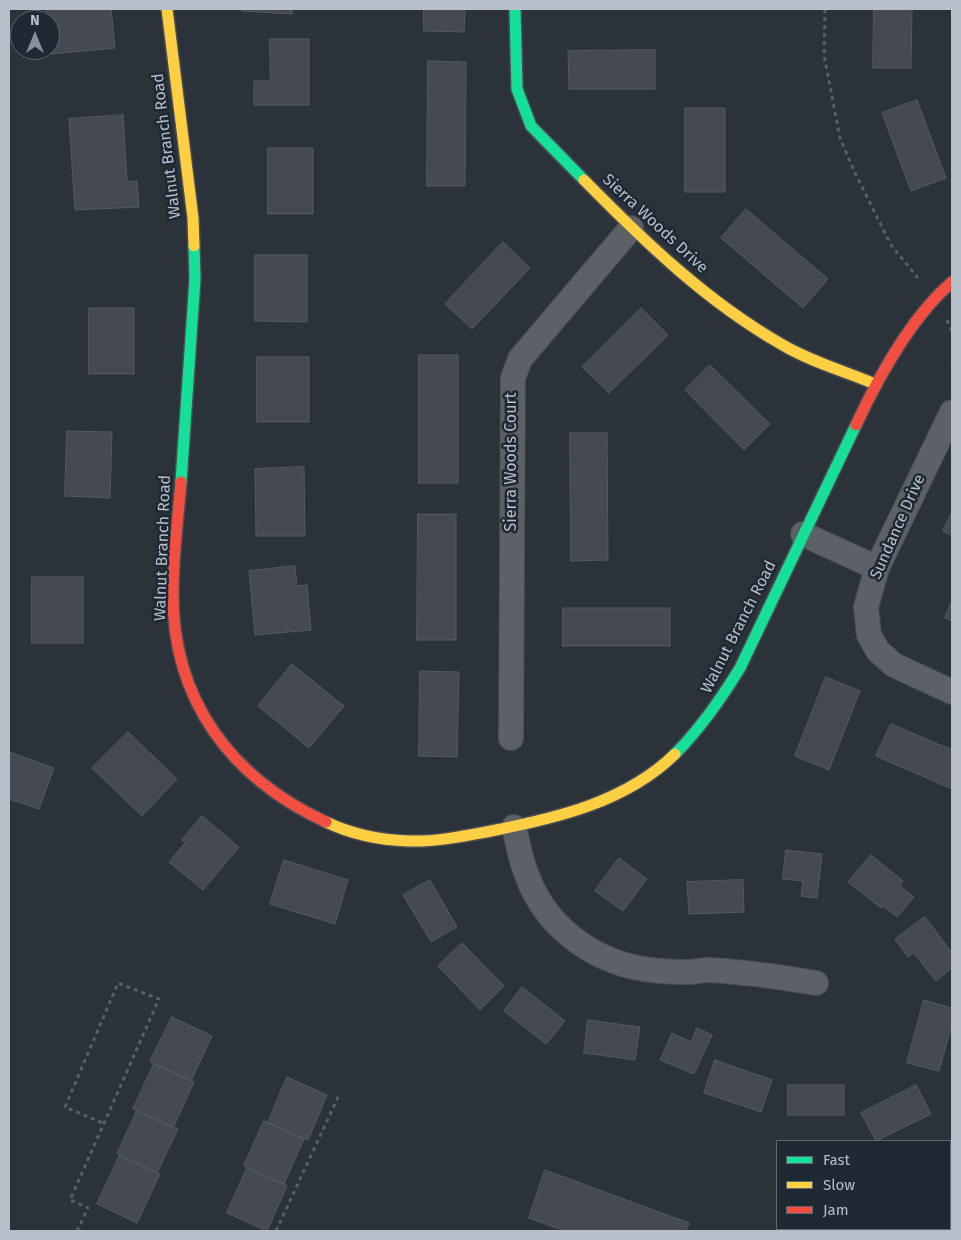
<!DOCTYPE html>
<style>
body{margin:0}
#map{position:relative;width:961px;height:1240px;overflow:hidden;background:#2c3239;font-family:"Fira Sans",sans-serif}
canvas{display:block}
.frame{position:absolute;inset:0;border:10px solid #b7bfca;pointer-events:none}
.legend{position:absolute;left:776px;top:1140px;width:175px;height:90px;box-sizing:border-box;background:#1f2934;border:1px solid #5c6570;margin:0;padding:6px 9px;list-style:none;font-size:15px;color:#b7bfca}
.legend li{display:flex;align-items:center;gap:10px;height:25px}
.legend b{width:25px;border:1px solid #5c6570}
.north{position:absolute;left:10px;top:10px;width:50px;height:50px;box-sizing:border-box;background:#1f2934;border:1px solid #5c6570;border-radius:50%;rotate:0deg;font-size:14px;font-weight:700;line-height:20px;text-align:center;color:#b7bfca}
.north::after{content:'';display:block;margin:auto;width:18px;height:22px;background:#868e97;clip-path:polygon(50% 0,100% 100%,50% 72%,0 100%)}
</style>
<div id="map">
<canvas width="961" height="1240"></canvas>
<div class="frame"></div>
<ul class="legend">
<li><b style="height:6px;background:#16e098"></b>Fast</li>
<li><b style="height:6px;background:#ffcf43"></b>Slow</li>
<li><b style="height:6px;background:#f24e42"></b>Jam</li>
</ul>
<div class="north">N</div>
</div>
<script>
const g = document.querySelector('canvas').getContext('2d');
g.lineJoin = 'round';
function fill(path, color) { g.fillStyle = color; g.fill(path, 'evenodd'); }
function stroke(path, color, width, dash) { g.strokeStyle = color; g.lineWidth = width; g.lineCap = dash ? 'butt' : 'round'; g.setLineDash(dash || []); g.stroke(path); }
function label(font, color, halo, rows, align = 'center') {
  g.font = font + ' "Fira Sans",sans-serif'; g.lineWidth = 5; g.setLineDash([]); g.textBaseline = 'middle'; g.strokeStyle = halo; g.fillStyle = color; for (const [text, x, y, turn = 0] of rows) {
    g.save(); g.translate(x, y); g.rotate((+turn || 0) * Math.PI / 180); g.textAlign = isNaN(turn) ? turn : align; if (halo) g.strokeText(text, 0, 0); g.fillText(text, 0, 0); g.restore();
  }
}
const building = new Path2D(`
 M46,9h65l4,39 -65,6v-34h-3z
 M242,9h50v5l-50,-3z
 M424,9h41l-1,23 -40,-1z
 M874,9h38l-1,59h-38z
 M270,39h39v66h-55v-24h16z
 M655,50v39h-86l-1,-38z
 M428,61l38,1 -1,124h-38z
 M917,100l29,78 -35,13 -29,-78z
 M685,108h40v84h-40z
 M123,115l4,67 10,-1 2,26 -64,3 -6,-91z
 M268,148h45v66h-45z
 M746,209l82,70 -25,29 -82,-70z
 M503,242l27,26 -58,61 -27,-25z
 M255,255h52v67l-52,-1z
 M89,308h45v66h-45z
 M641,308l27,27 -59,58 -27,-26z
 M419,355h39v128h-39z
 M257,357h52v65h-52z
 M710,365l60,59 -26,26 -59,-60z
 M67,431l45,1 -2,66 -45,-2z
 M570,433h37l1,127 -37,1z
 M304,467l1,69h-49l-1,-67z
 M952,512v24l-9,-5z
 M418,514h38v126h-39z
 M295,566l2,20 10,-1 4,45 -56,5 -6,-64z
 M32,577h51v66h-51z
 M952,601v20l-7,-3z
 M563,608h107v38h-107z
 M292,664l52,42 -35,42 -51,-42z
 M420,671l39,1 -2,85 -38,-1z
 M826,677l34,14 -31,79 -34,-14z
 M891,724l61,26v39l-76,-33z
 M128,732l49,47 -35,37 -50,-48z
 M9,752l45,16 -15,41 -30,-10z
 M202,816l37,31 -36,43 -34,-28 16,-19 -3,-3z
 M786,850l36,4 -5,44 -16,-2 2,-15 -20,-2z
 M871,855l32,26 -3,5 14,11 -17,20 -14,-11 -2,2 -33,-26z
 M619,858l28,21 -24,32 -28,-20z
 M284,860l64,20 -13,44 -65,-20z
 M430,880l27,47 -26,15 -28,-47z
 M743,880l1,32 -55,2 -2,-32z
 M925,917l27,36v15l-16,13 -22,-28 -6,4 -13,-18z
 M462,943l42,43 -24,24 -42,-44z
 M522,987l43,34 -19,23 -42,-33z
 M924,1000l28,8v16l-13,47 -32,-8z
 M172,1017l40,19 -21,45 -41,-19z
 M588,1020l52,7 -5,33 -51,-7z
 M697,1028l15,7 -18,39 -34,-14 12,-27 19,9z
 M715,1060l57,20 -11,32 -57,-19z
 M154,1064l40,18 -21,46 -40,-19z
 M287,1077l40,18 -19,45 -40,-17z
 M788,1085h56v30h-56z
 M916,1085l15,29 -55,27 -15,-28z
 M137,1111l41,18 -21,44 -40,-19z
 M264,1121l40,18 -20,45 -40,-18z
 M120,1155l40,19 -23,49 -40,-19z
 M247,1168l40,18 -20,45 -40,-18z
 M545,1170l144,53 -3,8h-121l-36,-13z`);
fill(building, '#454a51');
stroke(building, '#545a61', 1);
const street = new Path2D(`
 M952,412l-75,156 -11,39 3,28 9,16 16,14 58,27
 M803,534l74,34
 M511,738l2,-360 7,-19 111,-131
 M514,827c4,17 7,35 14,51 18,47 61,80 110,90 15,3 34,4 49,4 8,0 15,-2 23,-2 36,2 70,7 106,13`);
const fast = new Path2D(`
 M515,9l2,80 14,37 53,54
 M181,482l14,-203 -1,-33
 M675,754c26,-26 46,-55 65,-86l116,-243`);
const slow = new Path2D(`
 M167,9l26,209 1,28
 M584,180c60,61 122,121 197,164 28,17 63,27 94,40
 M326,822c25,12 55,18 82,19 28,1 56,-5 83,-10 66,-13 135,-29 184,-77`);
const jam = new Path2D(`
 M856,425c22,-47 56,-109 96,-143
 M181,482c-3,36 -8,74 -8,110 -1,108 58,186 153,230`);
stroke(street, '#4a4e54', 26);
stroke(fast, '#4a4e54', 14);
stroke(slow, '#4a4e54', 14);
stroke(jam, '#4a4e54', 14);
stroke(new Path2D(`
 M825,9l-1,46 16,83 15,35 36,72 27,33
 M947,320l5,12
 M952,364v2
 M77,1231l11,-23 -18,-8 89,-201 -41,-16 -53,124 38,16
 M276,1231l64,-138`), '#595f64', 3, [4, 4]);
stroke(street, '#5c6067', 24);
stroke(fast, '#16e098', 11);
stroke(slow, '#ffcf43', 11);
stroke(jam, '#f24e42', 11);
label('16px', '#b7bfca', '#1f2934', [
 ["Walnut Branch Road",167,146,-97],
 ["Sierra Woods Drive",655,224,43],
 ["Sierra Woods Court",512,462,-90],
 ["Sundance Drive",898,527,-66],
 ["Walnut Branch Road",163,548,-88],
 ["Walnut Branch Road",739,627,-63]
]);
</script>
